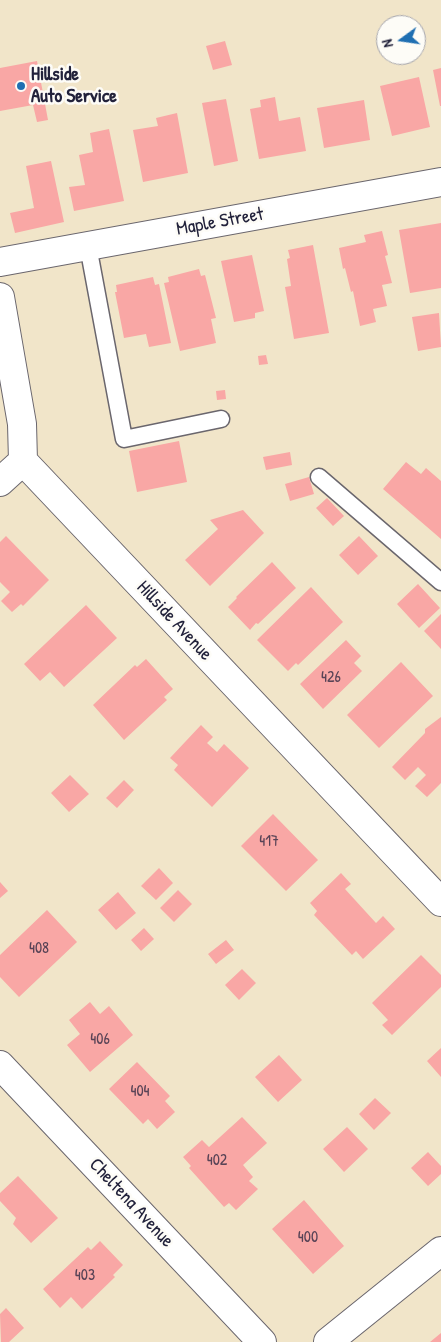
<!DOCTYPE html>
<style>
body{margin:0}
#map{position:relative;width:441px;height:1342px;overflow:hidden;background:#f1e5c9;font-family:"Patrick Hand",sans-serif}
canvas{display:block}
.north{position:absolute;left:376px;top:15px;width:50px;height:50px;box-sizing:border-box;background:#fdfcf7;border:1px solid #a5a5ac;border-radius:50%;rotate:256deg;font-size:14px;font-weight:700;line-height:20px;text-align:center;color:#22223b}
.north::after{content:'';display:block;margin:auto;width:18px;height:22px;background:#1f6fb2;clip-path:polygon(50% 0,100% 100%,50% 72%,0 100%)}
</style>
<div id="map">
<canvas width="441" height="1342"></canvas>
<div class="north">N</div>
</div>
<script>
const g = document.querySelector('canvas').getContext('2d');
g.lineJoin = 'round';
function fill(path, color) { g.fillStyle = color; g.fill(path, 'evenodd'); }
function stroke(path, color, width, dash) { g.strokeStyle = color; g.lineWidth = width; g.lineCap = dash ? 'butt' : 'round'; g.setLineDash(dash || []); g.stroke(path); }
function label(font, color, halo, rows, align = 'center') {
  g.font = font + ' "Patrick Hand",sans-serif'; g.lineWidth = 5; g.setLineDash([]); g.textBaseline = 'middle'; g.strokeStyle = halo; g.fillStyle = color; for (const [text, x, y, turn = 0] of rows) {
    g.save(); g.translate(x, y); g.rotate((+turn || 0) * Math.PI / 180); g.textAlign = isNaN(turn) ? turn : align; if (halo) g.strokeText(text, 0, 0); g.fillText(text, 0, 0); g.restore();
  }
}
fill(new Path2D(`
 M225,41l7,24 -19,5 -7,-24z
 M37,61l11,59 -11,2 -4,-17 -33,6v-43z
 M441,68v38h-1l-7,-36z
 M419,77l11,50 -38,9 -12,-50z
 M275,97l4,24 21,-4 6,34 -47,8 -9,-50 11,-2 -1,-7z
 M226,99l12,62 -24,5 -12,-63z
 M364,100l6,40 -46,8 -7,-40z
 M177,113l11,60 -45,9 -10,-52 25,-4 -2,-8z
 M109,129l15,72 -50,10 -5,-24 16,-2 -6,-30 14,-3 -3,-19z
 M51,161l13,61 -49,11 -5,-20 24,-5 -8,-42z
 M441,223v65l-31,5 -11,-63z
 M382,231l6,24 -3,1 7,27 -10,2 5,21 -14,3 3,13 -16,4 -7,-35 -2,1 -6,-24 -2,1 -4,-21 27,-6 -2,-7z
 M313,245l16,88 -35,6 -9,-52 6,-1 -4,-27 3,-1 -2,-8z
 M252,255l12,56 -9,2v5l-21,4 -13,-61z
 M199,269l2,7 4,-1 11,43 -5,1 5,24 -36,8 -16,-68 5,-1 -1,-5z
 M153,277l2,8 4,-1 12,59 -22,4 -3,-13 -22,4 -9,-46h2l-1,-7z
 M439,313l2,34 -23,4 -6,-34z
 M266,355l2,9 -9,1 -1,-9z
 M225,390l1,9 -9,1 -1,-9z
 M179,441l8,41 -50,10 -8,-41z
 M290,452l2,13 -26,5 -3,-13z
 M406,462l15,12 5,-6 15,13v58l-58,-50z
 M309,477l5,17 -24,7 -5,-17z
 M327,498l17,18 -11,10 -17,-18z
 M243,510l21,23 -54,53 -25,-26 33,-31 -8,-9z
 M6,536l43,44 -26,26 -2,-2 -9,8 -11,-11 9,-9 -10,-10v-40z
 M359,536l19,20 -20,19 -19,-20z
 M272,562l24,26 -38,36 -2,-1 -6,7 -22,-23 9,-9 -1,-1z
 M418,584l22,24 -21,20 -22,-24z
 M311,587l32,35 -45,43 -2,-2 -8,8 -31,-31z
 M86,605l31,33 -53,49 -14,-15 -10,9 -16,-17z
 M441,614v35l-17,-18z
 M346,640l15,16 -7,7 8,8 -39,38 -23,-25z
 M146,659l27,30 -9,8 3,3 -43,40 -31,-35 42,-40 2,2z
 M401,662l32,34 -54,52 -32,-33z
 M441,717v66l-14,14 -12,-11 11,-11 -8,-8 -13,13 -13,-13 33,-34v-4z
 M201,725l12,12 -6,6 10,9 7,-8 25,24 -37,39 -38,-37 4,-5 -8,-7z
 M70,775l19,19 -20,18 -18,-19z
 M124,780l10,10 -17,18 -11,-10z
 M273,814l45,46 -32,31 -45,-45z
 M159,868l14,15 -17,17 -15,-14z
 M341,873l10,11 -6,5 31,34 7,-7 12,13 -32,30 -7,-8 -4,4 -38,-40 3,-4 -7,-8z
 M0,882l8,9 -8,7z
 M178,890l14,14 -18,18 -14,-14z
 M118,892l18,21 -20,17 -18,-20z
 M47,910l30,32 -58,55 -19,-20v-22z
 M144,928l10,11 -13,12 -10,-11z
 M226,940l8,10 -18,14 -8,-10z
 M421,955l20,20v12l-49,48 -10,-10 6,-5 -16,-17z
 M242,969l14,14 -17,17 -14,-15z
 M90,1002l10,12 9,-8 24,29 -43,37 -23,-27 13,-11 -11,-14z
 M441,1048v29l-14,-16z
 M279,1055l23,25 -24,22 -23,-25z
 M137,1062l33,34 -5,5 10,11 -18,17 -9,-10 -5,5 -34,-35z
 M375,1098l16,15 -17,17 -15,-16z
 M242,1117l25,26 -24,22 10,12 -4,4 9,8 -22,21 -7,-7 -5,4 -35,-39 2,-2 -8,-9 19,-17 7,7z
 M347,1127l21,22 -24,23 -21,-23z
 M428,1152l13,14v8l-13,12 -17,-18z
 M18,1176l40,42 -27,25 -18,-19 3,-6 -16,-17v-8z
 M304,1200l40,46 -31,28 -41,-45z
 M100,1241l23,24 -10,10 2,2 -33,32 -11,-12 -11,11 -17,-19 45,-42 3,3z
 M6,1308l18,20 -15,14h-8l-1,-28z
 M441,1333v9h-11z`), '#f9a7a5');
const service = new Path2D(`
 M88,246l36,193 97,-20
 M319,477l122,105`);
const minor = new Path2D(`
 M0,262l441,-80
 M0,297l22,127 1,37 418,441
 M0,482l23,-21
 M0,1065l262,277`);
const tertiary = new Path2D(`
 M328,1342l113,-91`);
stroke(service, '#6a666d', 19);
stroke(minor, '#6a666d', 30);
stroke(tertiary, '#6a666d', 30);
stroke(service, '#fff', 16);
stroke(minor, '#fff', 28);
stroke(tertiary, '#fff', 28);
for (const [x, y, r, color] of [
 [21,86,5,"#1f6fb2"]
]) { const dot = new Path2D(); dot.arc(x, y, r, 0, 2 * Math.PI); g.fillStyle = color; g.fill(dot); stroke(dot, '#fdfcf7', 2); }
label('16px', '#584356', null, [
 ["426",331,678],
 ["417",269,842],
 ["408",39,949],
 ["406",100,1040],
 ["404",140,1092],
 ["402",217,1161],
 ["400",308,1238],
 ["403",85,1276]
]);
label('bold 19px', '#22223b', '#fdfcf7', [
 ["Hillside",31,75],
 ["Auto Service",31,97]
], 'left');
label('19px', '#22223b', '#fdfcf7', [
 ["Maple Street",220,222,-10],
 ["Hillside Avenue",174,621,47],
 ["Cheltena Avenue",131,1203,47]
]);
</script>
